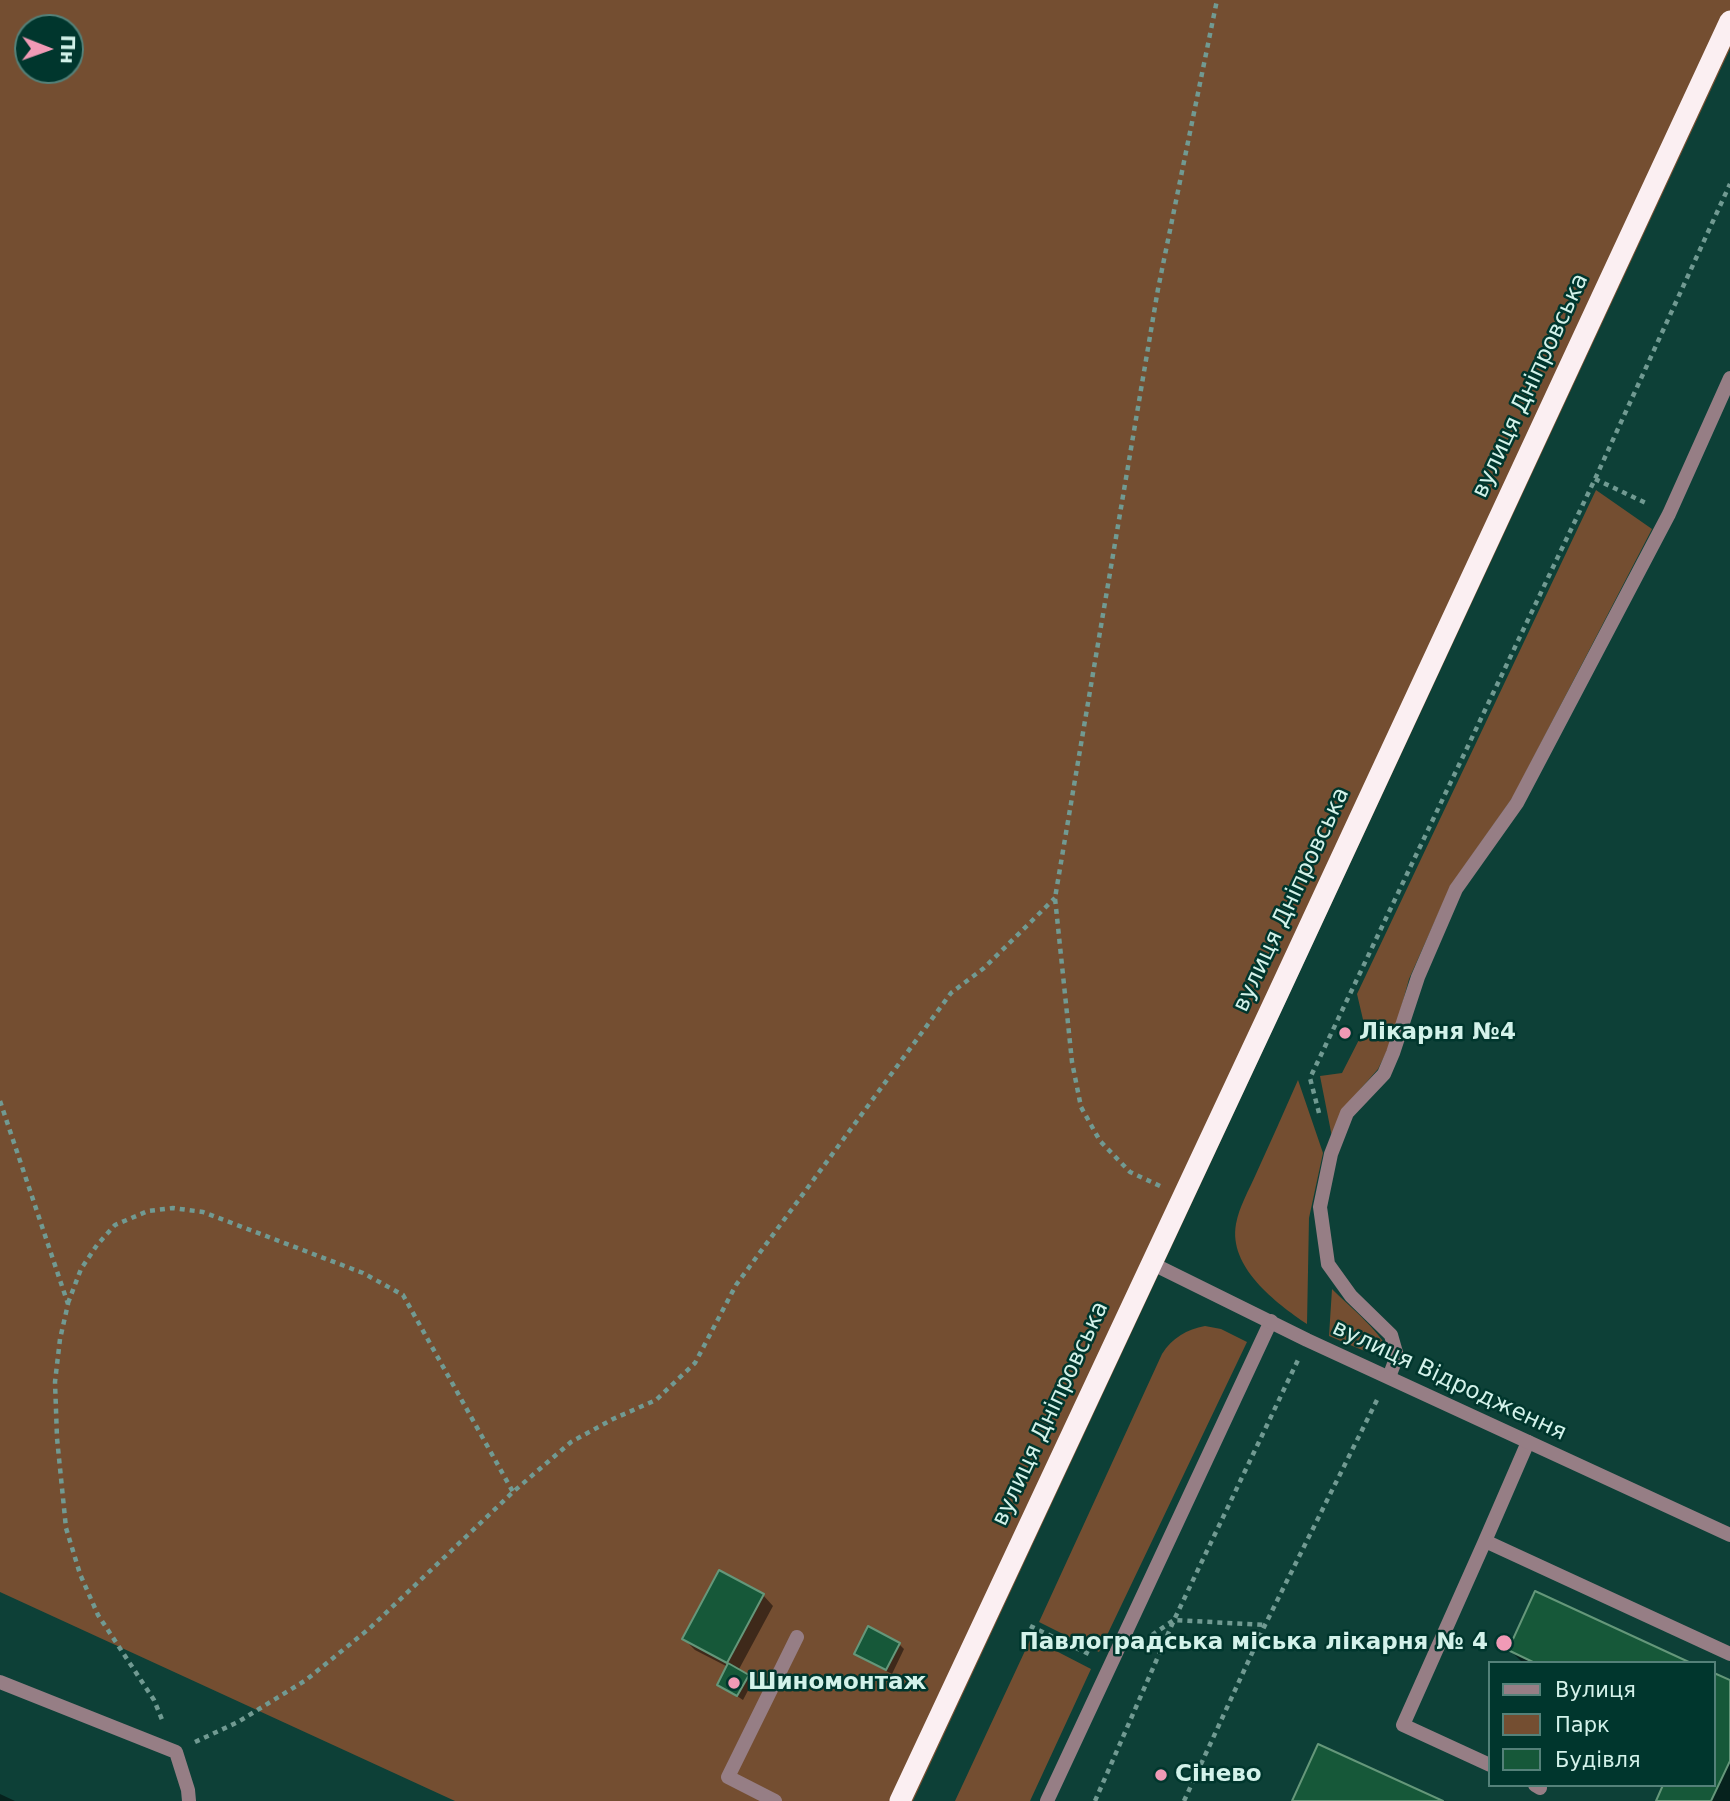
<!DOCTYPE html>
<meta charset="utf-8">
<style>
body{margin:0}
#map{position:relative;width:1730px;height:1801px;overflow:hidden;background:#0d4037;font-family:"DejaVu Sans",sans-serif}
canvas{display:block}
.legend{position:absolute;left:1488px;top:1661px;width:228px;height:126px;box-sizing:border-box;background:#00362d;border:2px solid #548179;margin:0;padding:9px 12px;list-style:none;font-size:21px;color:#d3f2ea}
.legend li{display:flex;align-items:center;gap:14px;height:35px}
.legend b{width:35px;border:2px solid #548179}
.north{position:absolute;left:14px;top:14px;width:70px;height:70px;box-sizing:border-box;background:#00362d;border:2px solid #548179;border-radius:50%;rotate:91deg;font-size:19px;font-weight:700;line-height:28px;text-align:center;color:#d3f2ea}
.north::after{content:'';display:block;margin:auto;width:24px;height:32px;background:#f09ab6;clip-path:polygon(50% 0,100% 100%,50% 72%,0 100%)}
</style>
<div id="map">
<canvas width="1730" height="1801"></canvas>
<ul class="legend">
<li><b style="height:9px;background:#967e85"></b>Вулиця</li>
<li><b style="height:19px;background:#744e31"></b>Парк</li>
<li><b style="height:19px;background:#165839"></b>Будівля</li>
</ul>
<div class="north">Пн</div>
</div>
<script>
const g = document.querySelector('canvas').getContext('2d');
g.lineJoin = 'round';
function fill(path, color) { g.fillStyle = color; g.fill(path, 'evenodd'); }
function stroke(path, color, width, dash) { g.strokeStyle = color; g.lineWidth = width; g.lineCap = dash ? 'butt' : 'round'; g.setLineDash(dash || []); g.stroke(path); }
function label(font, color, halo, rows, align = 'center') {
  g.font = font + ' "DejaVu Sans",sans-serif'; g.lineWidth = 5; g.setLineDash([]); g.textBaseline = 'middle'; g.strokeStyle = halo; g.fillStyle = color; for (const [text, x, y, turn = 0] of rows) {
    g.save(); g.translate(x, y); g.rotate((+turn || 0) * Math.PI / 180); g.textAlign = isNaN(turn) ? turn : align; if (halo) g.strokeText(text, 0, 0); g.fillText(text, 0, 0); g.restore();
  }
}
fill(new Path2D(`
 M0,0h1730v49l-817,1752h-458l-455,-209zM28,28h42v42h-42z
 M1596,490l56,39 -139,268 -62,88 -42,94 -17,62 -14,28 -35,40 -11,28 -12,-61 22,-3 23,-45 -8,-34z
 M1298,1080l25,73 -14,65 -2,106c-31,-21 -79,-57 -71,-100 3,-17 13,-34 20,-50 14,-31 28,-62 42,-94z
 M1332,1289c16,16 54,47 59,68l-29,-7 -33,-14z
 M1205,1326l16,3 26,13 -148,310 -60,-30 123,-268c10,-16 25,-25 43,-28z
 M1031,1638l60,31 -61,132h-75z`), '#744e31');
fill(new Path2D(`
 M763,1595l10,11 -35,65 15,10 -10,19 -24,-16 9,-17 -33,-17 -11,-11z
 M899,1644l5,5 -12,25 -31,-16 -5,-4z
 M1510,1650l177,13h-164z
 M1730,1682v119h-72l56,-16z
 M0,1794l15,7h-15z`), '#0007');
const building = new Path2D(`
 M719,1570l45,24 -37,69 -45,-24z
 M1535,1591l156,72h-156l-27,-13z
 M868,1626l32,17 -14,27 -32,-16z
 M728,1663l21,12 -12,21 -20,-11z
 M1714,1673l16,7v81l-19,40h-55l7,-16h51z
 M1318,1744l125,57h-151z`);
fill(building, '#165839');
stroke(building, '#65977a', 2);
stroke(new Path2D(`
 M1595,479l53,25
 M0,1101l68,203 -8,35 -5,43 2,56 9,90 14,46 18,41 56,85 9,22
 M1319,1113l-9,-35 285,-599 135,-295
 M1160,1186l-30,-14 -30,-31 -19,-34 -9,-45 -17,-164 103,-609 59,-289
 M68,1303l13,-34 16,-24 18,-20 33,-14 25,-3 30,4 160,61 40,22 110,197
 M1030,1626l61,29
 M1152,1635l22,-15 91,5
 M195,1742l43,-20 68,-42 64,-52 143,-136 58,-50 42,-23 43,-19 39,-37 41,-78 215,-292 33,-25 71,-70
 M1095,1801l79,-181 124,-260
 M1184,1801l81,-176 113,-227`), '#719a92', 4.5, [5, 5]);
stroke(new Path2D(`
 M1389,1377l8,-21 -6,-21 -40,-39 -23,-32 -8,-57 11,-53 16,-41 37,-39 9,-21 25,-76 38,-88 61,-86 152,-289 61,-136
 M1528,1442l-43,99 245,113
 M1485,1541l-82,184 87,40
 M0,1682l176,70 12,38 1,11
 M1535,1785l5,3
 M775,1801l-47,-24 69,-140
 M1047,1801l224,-480`), '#967e85', 14);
stroke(new Path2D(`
 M1151,1263l156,77 423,195`), '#967e85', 14);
stroke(new Path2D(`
 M900,1801l376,-803 454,-977`), '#fbeff2', 21);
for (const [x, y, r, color] of [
 [1345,1033,7,"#f09ab6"],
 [1504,1643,9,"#f09ab6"],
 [734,1683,7,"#f09ab6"],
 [1161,1775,7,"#f09ab6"]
]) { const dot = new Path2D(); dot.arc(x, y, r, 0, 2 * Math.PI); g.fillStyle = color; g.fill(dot); stroke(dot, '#00362d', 2.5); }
label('23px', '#d3f2ea', '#00362d', [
 ["вулиця Дніпровська",1531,386,-65],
 ["вулиця Дніпровська",1292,900,-65],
 ["вулиця Відродження",1449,1381,25],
 ["вулиця Дніпровська",1051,1414,-65]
]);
label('bold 23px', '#d3f2ea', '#00362d', [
 ["Лікарня №4",1359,1033],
 ["Павлоградська міська лікарня № 4",1488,1643,"right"],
 ["Шиномонтаж",748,1683],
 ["Cінево",1175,1775]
], 'left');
</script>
